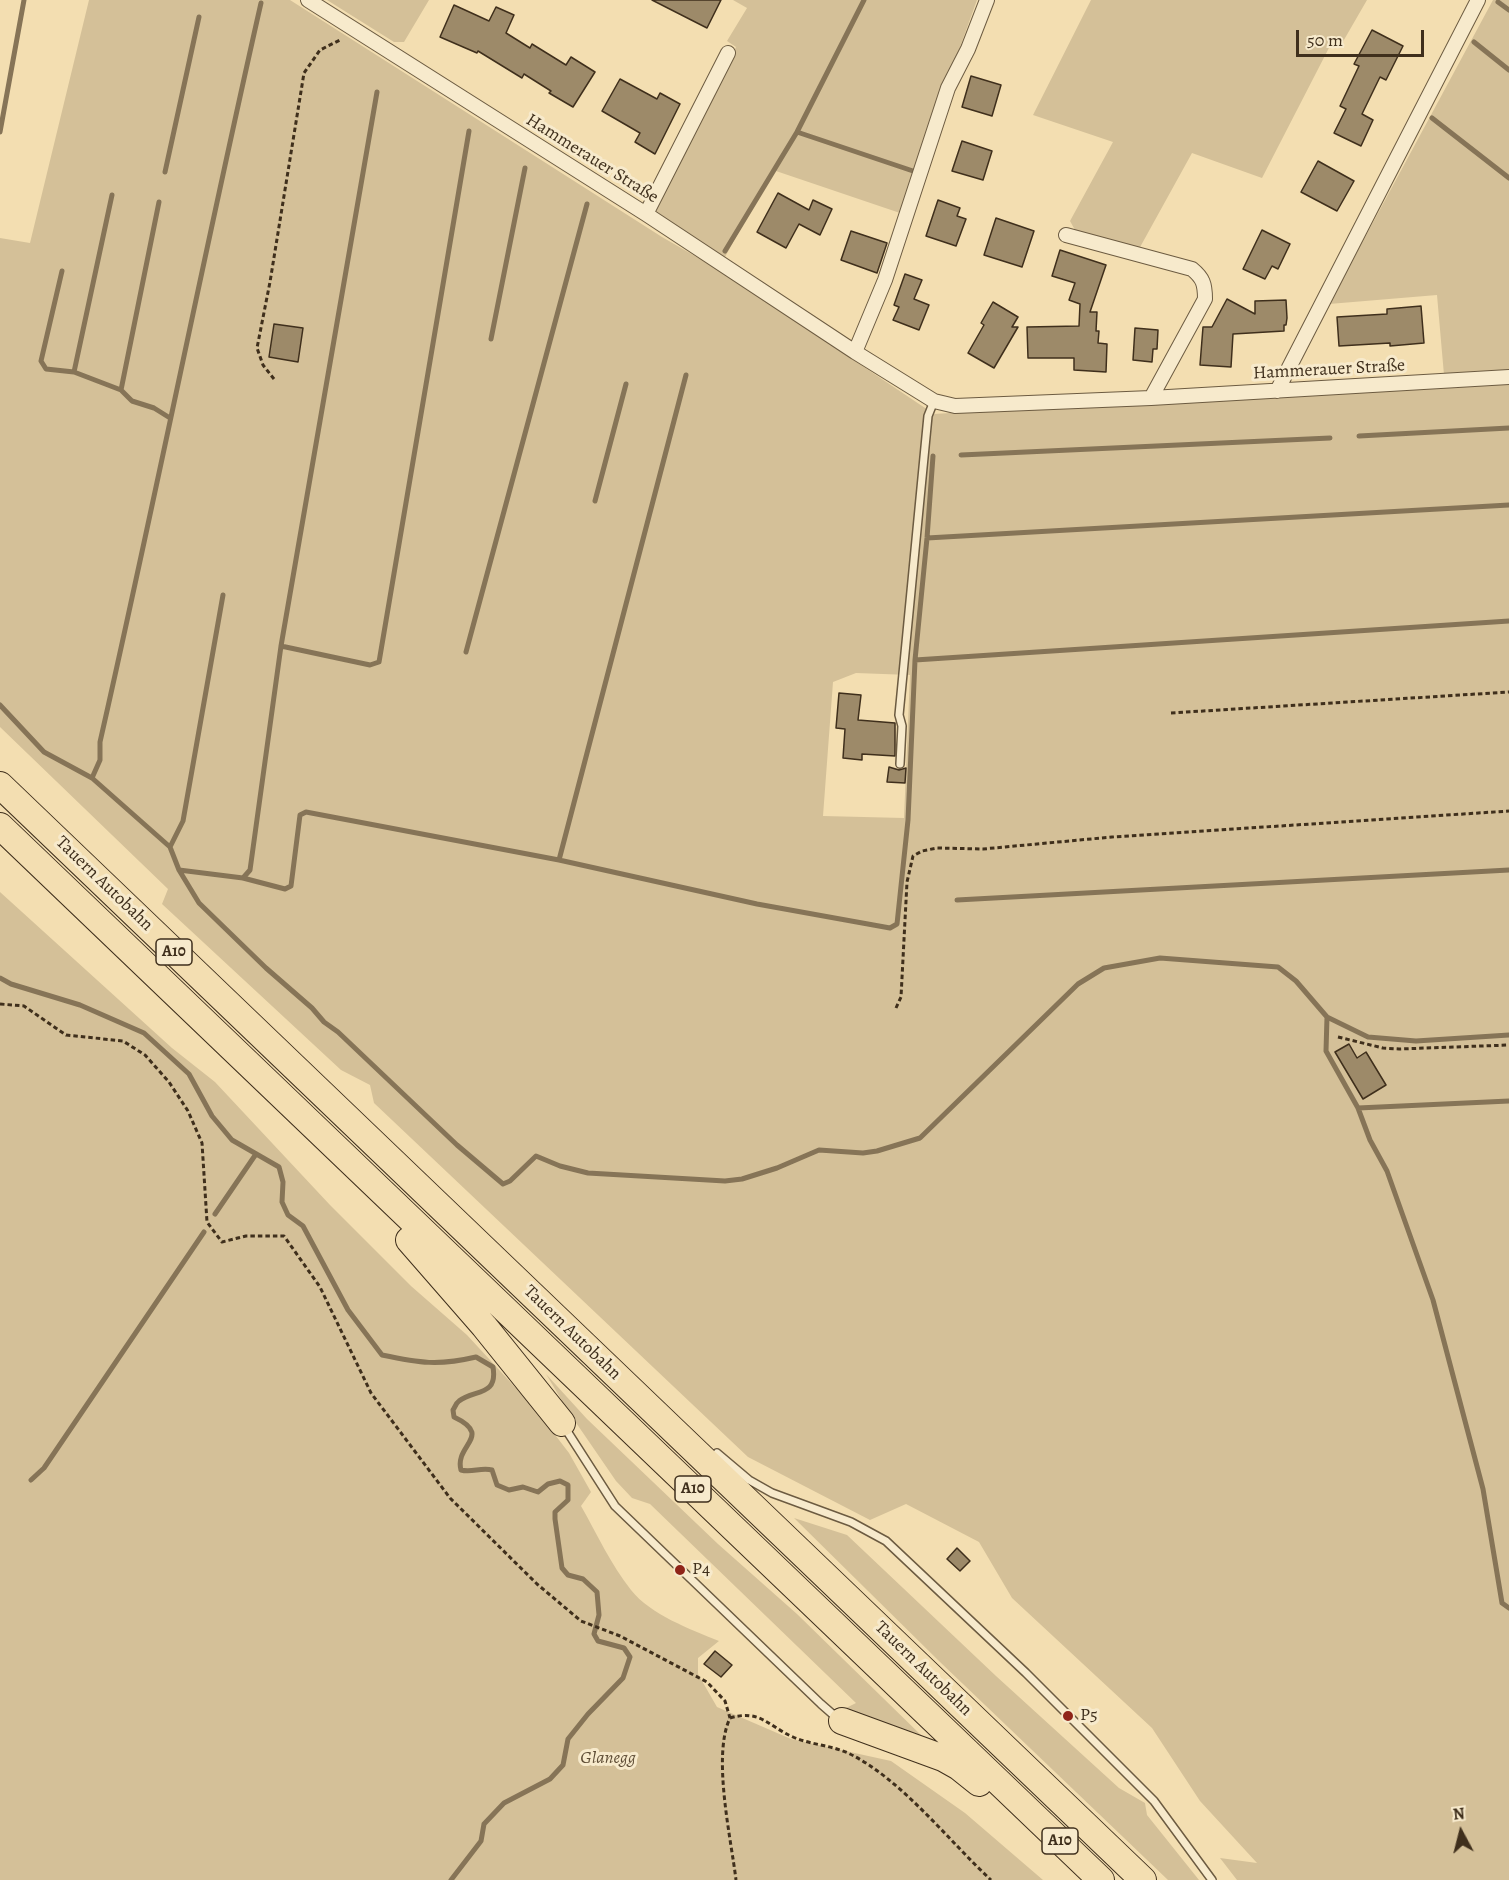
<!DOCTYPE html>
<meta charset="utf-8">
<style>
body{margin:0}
#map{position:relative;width:1509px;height:1880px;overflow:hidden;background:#f3deb1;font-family:Alegreya,serif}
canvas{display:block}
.north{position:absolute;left:1431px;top:1802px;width:60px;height:60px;-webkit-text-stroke:4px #f7eacc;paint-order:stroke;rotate:353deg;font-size:16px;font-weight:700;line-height:24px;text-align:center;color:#3f2f1c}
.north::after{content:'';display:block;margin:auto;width:21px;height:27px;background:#3f2f1c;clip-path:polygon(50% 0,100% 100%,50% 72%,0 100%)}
.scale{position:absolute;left:1296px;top:30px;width:128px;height:27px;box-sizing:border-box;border:3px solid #3f2f1c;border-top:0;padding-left:8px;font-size:18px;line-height:21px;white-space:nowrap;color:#3f2f1c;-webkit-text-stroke:4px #f7eacc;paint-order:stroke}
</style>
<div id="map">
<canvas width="1509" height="1880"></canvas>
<div class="north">N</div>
<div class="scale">50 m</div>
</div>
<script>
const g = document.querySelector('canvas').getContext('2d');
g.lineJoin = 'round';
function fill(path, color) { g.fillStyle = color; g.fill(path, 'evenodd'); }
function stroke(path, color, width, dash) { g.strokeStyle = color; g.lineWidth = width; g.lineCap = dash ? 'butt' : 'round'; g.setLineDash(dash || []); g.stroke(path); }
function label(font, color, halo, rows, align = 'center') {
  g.font = font + ' Alegreya,serif'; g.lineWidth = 6; g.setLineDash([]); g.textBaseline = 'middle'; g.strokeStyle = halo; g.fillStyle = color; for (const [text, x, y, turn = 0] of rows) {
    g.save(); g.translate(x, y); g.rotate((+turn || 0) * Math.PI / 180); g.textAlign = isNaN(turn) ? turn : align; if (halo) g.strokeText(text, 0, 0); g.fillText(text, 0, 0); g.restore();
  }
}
fill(new Path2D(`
 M89,0h201l372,237 59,34 213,143 575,-36v1502h-272l-17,-22 37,5 -57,-62 -48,-73 -140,-130 -33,-56 -73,-38 -36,16 -122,-63 -374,-354 -4,-18 -29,-15 -179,-166 6,-15 -168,-162v-489l30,5zM856,673l54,2 -6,143 -81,-2 10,-134z
 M327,0h102l-25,42h-10z
 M733,0h244l-77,213 -127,-43 -48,87 -69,-45 80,-165 -9,-6 20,-33z
 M1091,0h276l-26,45 -9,-3 -70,136 -70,-25 -53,96 -64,-19 -5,-9 43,-79 -80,-27z
 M1493,0h16v371l-65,4 -7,-80 -108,9z
 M0,892l172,156 43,34 115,123 81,81 56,49 69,75 33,43 22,39 -10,14c16,28 30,59 50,84 20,25 59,39 88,51l-21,17v16l19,33 74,32 100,22 74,52 78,67h-1043z
 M546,1374l41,45 131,125 79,70 128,125 -79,-31 10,-5 -206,-199 -18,-6 -16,-17 -46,-67z
 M794,1518l53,17 149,141 123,112 26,15 2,12 52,65h-31l-228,-218z`), '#d4c098');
stroke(new Path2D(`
 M1498,2l11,8
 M1474,42l35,28
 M1432,118l77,60
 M0,132l24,-132
 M797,132l116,39
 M165,172l34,-155
 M725,251l72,-119 67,-132
 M62,271l-21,90 5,8 28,3 47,18 11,11 22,7 16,10
 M491,339l34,-171
 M74,372l38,-177
 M121,390l38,-188
 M1359,436l150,-8
 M961,455l369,-17
 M595,501l31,-117
 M927,538l582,-33
 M281,646l89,19 9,-3 90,-531
 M466,652l121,-448
 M915,660l594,-39
 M0,705l44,47 48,26 78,69 9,23 20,33 67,65 46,40 12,14 14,10 119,113 46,39 7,-3 26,-25 24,10 28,7 137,8 17,-2 35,-11 42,-18 44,3 14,-2 43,-13 158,-154 26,-16 56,-10 118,9 18,14 31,36 41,20 48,4 93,-6
 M92,778l8,-18v-18c56,-246 105,-493 161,-739
 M170,847l13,-26 40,-226
 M559,860l127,-485
 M179,870l64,8 42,11 6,-3 9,-71 6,-3 253,48 198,44 133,24 7,-4 11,-104 7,-160 12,-122 6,-82
 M243,878l7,-8 31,-224 96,-554
 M957,900l552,-30
 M0,978l11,6 69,21 64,28 45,41 23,42 20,24 47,27 4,15 -1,20 6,13 15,11 45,84 34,45c38,8 56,11 94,2l17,10c5,30 -19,22 -34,34 -3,2 -4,6 -6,9l1,7c40,19 0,28 7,53 11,3 20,-3 31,0l5,15 12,5 14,-3 15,5 10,-8 12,-3 8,4v15l-13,12v7l7,49 6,7 15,4 14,13 2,23 -5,19 4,7 26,7 6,9 -7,21 -35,36 -20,25 -5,26 -13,14 -46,24 -20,21 -3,17 -30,39
 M1327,1017l-1,34 32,57 12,32 17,31 46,129 50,189 19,114 7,5
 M1358,1108l151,-7
 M215,1214l41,-60
 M31,1480l13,-12 160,-236`), '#867457', 5);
const building = new Path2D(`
 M652,0h69l-14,28z
 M454,5l35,16 7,-14 18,8 -8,18 24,15 2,-4 34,21 5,-8 24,15 -22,35 -24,-14 2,-2 -27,-17 -2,4 -44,-27 -1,2 -37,-16z
 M1372,30l31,16 -17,34 -6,-3 -18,37 11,6 -12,26 -27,-13 12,-24 -6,-3 19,-40 -5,-2z
 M971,76l30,9 -9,31 -30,-9z
 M620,79l37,20 3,-6 20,11 -25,50 -20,-12 5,-9 -38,-22z
 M962,141l30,10 -9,29 -31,-9z
 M1318,161l36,20 -17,30 -36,-19z
 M778,193l31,17 4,-10 19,9 -12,26 -21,-11 -13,24 -29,-16z
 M938,200l22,8 -3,8 9,3 -10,27 -30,-10z
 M996,218l38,13 -12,36 -38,-12z
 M1262,230l28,14 -12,25 -6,-3 -7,13 -22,-10z
 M851,231l36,12 -10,30 -36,-13z
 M1060,250l46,15 -16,47h7l-1,19h3l-1,12 9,1 -1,28 -32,-2v-12h-46l-1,-31 52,-1 1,-22 -11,-4 6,-17 -23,-7z
 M905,274l17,6 -8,19 15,6 -10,25 -26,-10 6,-13 -5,-2z
 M1227,299l28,15v-13l31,-1 1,18 -1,7h-2v6l-51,3 -2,33 -31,-2 3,-38h9z
 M993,302l25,15 -6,10h6l-24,41 -26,-15 16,-28 -3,-2z
 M1421,306l3,37 -34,3v-3l-51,3 -2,-29 50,-3v-5z
 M274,324l29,4 -5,34 -29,-5z
 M1135,328l23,2 -1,19h-4l-1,13 -19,-2z
 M839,693l22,2 -3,25 37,3v33l-33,-2v6l-19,-2 2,-29 -9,-1z
 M889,767l10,3 7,-2 -1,15 -18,-1z
 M1349,1044l8,14 9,-6 20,33 -23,14 -28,-47z
 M957,1548l13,13 -10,10 -13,-12z
 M715,1651l17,14 -11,12 -17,-13z`);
fill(building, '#9d8a69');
stroke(building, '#3f2f1c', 1.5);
const lane = new Path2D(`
 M900,764l2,-38 -3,-11 29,-299 6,-15
 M565,1428l50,78 206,198 16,14
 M717,1453l32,27 23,13 79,29 35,19 140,132 128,128 58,79`);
const street = new Path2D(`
 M308,0l338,214 209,138 79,49 21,5 196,-8 358,-21
 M646,214l82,-161
 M1066,235l126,34c11,9 13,15 13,30l-54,99
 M855,352l30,-72 63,-192 20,-39 19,-49
 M1277,391l201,-391`);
const highway = new Path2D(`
 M0,785l1143,1095
 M0,826l1101,1054
 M409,1240l75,86 78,97
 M842,1721l101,37 16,9 20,16`);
stroke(lane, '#6c5b41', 10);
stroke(street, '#6c5b41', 16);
stroke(highway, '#3f2f1c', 28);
stroke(new Path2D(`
 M274,379l-11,-14 -6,-17 13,-66 34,-209 16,-23 22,-11
 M1171,713l338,-21
 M0,1004l24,2 42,29 57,6 22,14 24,27 19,29 14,32 5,79 15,20 24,-6h38l36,51 51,106 79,105 87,86 44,37 39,15 87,46 18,19 5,17c-18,38 1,120 6,162
 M896,1008l5,-11 6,-115 6,-26 9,-5 15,-3 46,1 129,-12 397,-26
 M1338,1037l45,11 16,1 110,-4
 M730,1718c30,-9 38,8 63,19 18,8 39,8 57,17 52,26 98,86 141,126`), '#3f2f1c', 3, [4.5, 3]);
stroke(lane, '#f7eacc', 7);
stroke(street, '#f7eacc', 14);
stroke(highway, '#f3deb1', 26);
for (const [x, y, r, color] of [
 [680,1570,6,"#8f2418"],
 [1068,1716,6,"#8f2418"]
]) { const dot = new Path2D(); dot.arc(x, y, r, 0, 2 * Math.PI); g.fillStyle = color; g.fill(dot); stroke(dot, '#f7eacc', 2); }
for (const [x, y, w] of [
 [174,952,36],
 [693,1489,36],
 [1060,1841,36]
]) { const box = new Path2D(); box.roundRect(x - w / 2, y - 13, w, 26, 4.5); g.fillStyle = '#f7eacc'; g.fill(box); stroke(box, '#3f2f1c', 1.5); }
label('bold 16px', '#3f2f1c', null, [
 ["A10",174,952],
 ["A10",693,1489],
 ["A10",1060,1841]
]);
label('18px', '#3f2f1c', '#f7eacc', [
 ["Hammerauer Straße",592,159,32],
 ["Hammerauer Straße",1329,370,-3],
 ["Tauern Autobahn",104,884,44],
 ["Tauern Autobahn",572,1333,44],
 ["Tauern Autobahn",923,1669,44]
]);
label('18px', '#3f2f1c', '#f7eacc', [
 ["P4",692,1570],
 ["P5",1080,1716]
], 'left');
label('italic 18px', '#5d4c35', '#f7eacc', [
 ["Glanegg",608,1759]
]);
</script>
